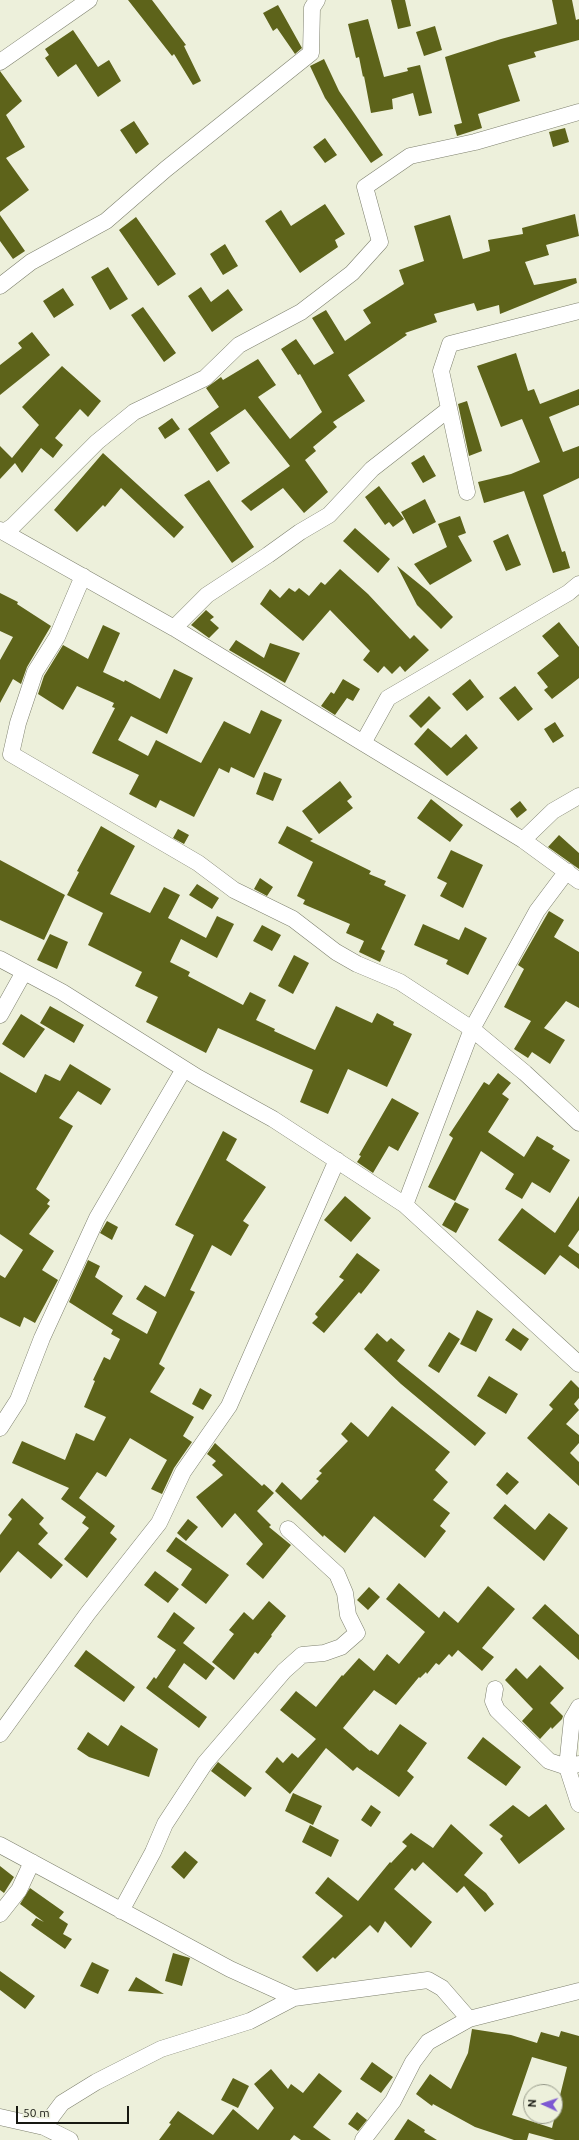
<!DOCTYPE html>
<style>
body{margin:0}
#map{position:relative;width:579px;height:2140px;overflow:hidden;background:#edf0db;font-family:Ubuntu,sans-serif}
canvas{display:block}
.north{position:absolute;left:523px;top:2084px;width:40px;height:40px;box-sizing:border-box;background:#edf0db;border:1px solid #979a8a;border-radius:50%;rotate:273deg;font-size:11px;font-weight:700;line-height:16px;text-align:center;color:#171811}
.north::after{content:'';display:block;margin:auto;width:14px;height:18px;background:#7d58d2;clip-path:polygon(50% 0,100% 100%,50% 72%,0 100%)}
.scale{position:absolute;left:16px;top:2106px;width:113px;height:18px;box-sizing:border-box;border:2px solid #171811;border-top:0;padding-left:5px;font-size:12px;line-height:14px;white-space:nowrap;color:#171811;-webkit-text-stroke:3px #edf0db;paint-order:stroke}
</style>
<div id="map">
<canvas width="579" height="2140"></canvas>
<div class="north">N</div>
<div class="scale">50 m</div>
</div>
<script>
const g = document.querySelector('canvas').getContext('2d');
g.lineJoin = 'round';
function fill(path, color) { g.fillStyle = color; g.fill(path, 'evenodd'); }
function stroke(path, color, width, dash) { g.strokeStyle = color; g.lineWidth = width; g.lineCap = dash ? 'butt' : 'round'; g.setLineDash(dash || []); g.stroke(path); }
fill(new Path2D(`
 M128,0h24l34,45 -2,1 17,35 -8,4 -19,-31 -2,2z
 M391,0h14l6,26 -13,3z
 M552,0h20l4,20 3,-1v21l-45,12 2,5 -28,8 12,36 -42,13 4,14 -25,8 -3,-11 8,-2 -17,-66 56,-18 56,-15z
 M278,5l24,43 -7,6 -18,-26 -4,3 -10,-18z
 M368,19l16,58 24,-6 -1,-3 13,-3 12,48 -13,3 -6,-23 -21,6 1,10 -22,4 -7,-37 -1,1 -4,-20 -3,1 -8,-34z
 M435,26l7,24 -18,6 -8,-24z
 M73,30l25,37 11,-7 12,21 -23,16 -22,-33 -18,13 -13,-19 4,-3 -4,-6z
 M324,59l15,32 44,64 -12,8 -46,-65 -15,-32z
 M0,71l22,30 -16,14 19,32 -19,11 23,32 -29,22z
 M134,121l15,23 -13,10 -16,-24z
 M565,128l4,14 -16,5 -4,-15z
 M325,138l12,17 -12,8 -12,-16z
 M325,204l20,30 -10,6 3,7 -38,26 -35,-52 16,-11 10,16z
 M575,214l4,22 -33,9 3,10 -24,7 9,23 42,-7 1,5 -77,31 -1,-9 -22,6 -3,-8 -40,11 3,8 -32,11 2,2 -59,40 17,26 -32,21 4,5 -24,20 3,4 -11,9 23,32 -24,21 -21,-25 -32,23 -10,-10 49,-35 -45,-57 -35,24 20,30 -13,9 -29,-43 31,-22 -13,-19 15,-11 2,3 35,-21 18,26 -18,12 32,42 32,-27 -22,-38 -2,1 -17,-26 15,-10 18,26 20,-12 -22,-35 14,-8 19,31 26,-18 -8,-13 41,-26 -5,-14 25,-9 -10,-35 36,-11 13,44 27,-8 -2,-11 35,-6 -1,-6z
 M0,215l25,36 -12,8 -13,-18z
 M136,217l40,57 -18,12 -39,-56z
 M225,244l13,22 -15,9 -13,-21z
 M108,267l20,32 -18,11 -19,-33z
 M201,287l10,15 17,-13 15,21 -31,22 -24,-36z
 M63,288l11,17 -20,13 -11,-17z
 M143,307l33,46 -12,9 -33,-47z
 M32,332l18,23 -50,40v-30l22,-17 -4,-5z
 M516,353l12,38 6,-2 6,15 39,-15v16l-30,12 14,35 16,-6v32l-36,17 19,57 3,-1 5,17 -17,5 -29,-82 -40,12 -6,-21 33,-8 29,-12 -18,-43 -21,8 -24,-61z
 M62,366l39,35 -13,16 -8,-8 -25,29 8,7 -10,13 -12,-10 -19,25 -7,-10 -15,16v-33l12,12 27,-33 -17,-18z
 M467,401l15,50 -13,5 -11,-52z
 M172,418l8,11 -15,10 -7,-11z
 M103,453l81,74 -10,11 -53,-50 -16,19 -2,-2 -26,27 -23,-22z
 M424,455l12,21 -13,7 -12,-20z
 M209,480l45,67 -22,16 -48,-68z
 M379,486l25,33 -11,8 -4,-5 -4,3 -20,-28z
 M425,499l11,23 -23,12 -12,-22z
 M460,516l6,17 -8,3 14,25 -42,24 -16,-21 33,-17 -9,-23z
 M355,528l35,31 -12,14 -35,-32z
 M508,534l13,31 -15,6 -13,-30z
 M397,566l32,26 24,25 -12,12 -24,-24z
 M340,569l28,25 42,45 4,-4 15,15 -24,22 -5,-6 -8,8 -8,-8 -6,7 -15,-13 7,-9 -40,-41 -27,31 -43,-37 10,-15 10,9 9,-10 6,4 4,-4 10,8 12,-14 4,3z
 M0,593l18,9 -1,2 34,22 -24,41 -6,17 -8,-5 -13,24v-43l13,-23 -13,-6z
 M206,610l8,7 -4,3 9,8 -10,10 -18,-13z
 M559,622l20,25v31l-27,21 -8,-9 4,-3 -11,-14 22,-17 -17,-20z
 M103,625l17,8 -17,39 21,10 1,-2 35,19 14,-30 19,9 -26,56 -36,-18 -13,24 30,16 8,-16 45,23 23,-42 26,13 11,-24 21,10 -28,58 -23,-11 -2,6 -10,-5 -25,49 -34,-17 -4,8 -27,-14 10,-19 -47,-22 23,-45 -3,-1 2,-4 -37,-17 -14,24 -25,-16 6,-18 19,-31 25,14z
 M236,640l28,18 6,-15 30,10 -15,30 -56,-33z
 M343,679l17,10 -7,12 -6,-3 -12,17 -14,-9 10,-14 3,2z
 M470,679l14,18 -17,14 -15,-17z
 M515,686l18,23 -15,12 -19,-23z
 M429,696l12,12 -20,20 -12,-12z
 M555,722l9,14 -11,7 -9,-14z
 M428,728l23,20 15,-14 12,14 -31,28 -33,-32z
 M264,772l18,7 -9,22 -17,-7z
 M340,781l12,16 -5,4 6,7 -34,26 -17,-23z
 M431,799l32,26 -13,17 -33,-24z
 M520,801l7,9 -10,8 -7,-9z
 M101,826l34,20 -25,48 40,19 14,-26 16,8 -12,23 38,20 11,-22 17,8 -17,34 -36,-19 -11,23 20,10 -2,4 55,29 7,-13 16,8 -10,20 19,9 -1,2 41,19 21,-44 36,17 5,-10 17,9 -1,3 19,9 -25,53 -39,-18 -20,45 -28,-12 13,-32 -95,-42 -12,25 -60,-31 12,-25 -23,-11 7,-14 -54,-27 15,-32 -36,-18 12,-23 -2,-1z
 M287,826l26,13 -3,2 61,30 -2,3 17,7 -2,4 22,10 -25,54 4,2 -5,11 -21,-10 5,-11 -18,-8 4,-9 -47,-20 2,-4 -8,-4 16,-34 -35,-19z
 M178,829l11,6 -5,9 -11,-6z
 M559,835l20,18v16l-31,-22z
 M451,850l32,15 -20,43 -23,-12 7,-13 -10,-5z
 M0,860l65,35 -21,45 -44,-20z
 M260,878l13,9 -6,9 -13,-7z
 M197,884l22,14 -7,11 -23,-14z
 M549,911l15,9 -10,17 25,15v56l-13,-7 -22,27 21,12 -15,24 -18,-12 -4,6 -14,-9 17,-28 -27,-14 20,-38 -6,-4z
 M423,924l36,16 6,-13 22,11 -19,37 -22,-11 2,-4 -34,-15z
 M262,925l19,10 -9,16 -19,-10z
 M50,934l18,8 -11,27 -20,-9z
 M294,955l15,8 -16,31 -15,-8z
 M50,1006l34,19 -10,18 -34,-20z
 M21,1014l24,15 -21,29 -22,-14z
 M70,1064l41,25 -10,16 -23,-14 -19,27 14,8 -37,63 14,11 -3,4 3,2 -21,28 25,17 -12,19 16,10 -23,43 -11,-6 -4,10 -20,-10v-42l5,3 18,-28 -23,-16v-162l36,21 9,-19 15,7z
 M498,1073l13,10 -9,11 7,5 -21,33 36,25 13,-21 17,10 -2,3 18,11 -20,33 -18,-11 -10,17 -17,-10 9,-15 -33,-23 -26,50 -27,-14 25,-49 -4,-3 35,-53 5,3z
 M392,1098l27,15 -21,38 -9,-5 -16,27 -16,-11 4,-6 -2,-1z
 M223,1131l14,8 -11,21 40,27 -23,34 6,4 -18,31 -19,-11 -22,45 5,2 -36,72 6,4 -15,24 44,25 -11,19 9,6 -18,26 -12,26 -11,-5 16,-29 -37,-22 -24,39 -9,-5 -18,26 36,28 -5,7 7,6 -30,39 -23,-19 25,-31 -7,-5 4,-6 -25,-18 8,-11 -57,-25 10,-22 43,19 11,-27 18,8 12,-24 -22,-10 11,-26 -2,-1 11,-23 6,3 10,-21 -9,-5 2,-4 -44,-28 19,-42 12,6 -5,11 28,19 -11,18 35,20 10,-22 -21,-13 9,-14 20,12 29,-62 -19,-10z
 M345,1196l26,22 -20,24 -27,-22z
 M579,1196v34l-11,16 11,8v15l-19,-14 -15,20 -47,-35 24,-32 33,25z
 M455,1202l14,7 -13,24 -14,-8z
 M107,1221l11,6 -6,13 -12,-7z
 M357,1253l23,17 -19,24 -2,-2 -35,41 -12,-10 6,-6 -3,-3 29,-34 -5,-3z
 M477,1310l16,9 -17,33 -16,-8z
 M513,1328l16,11 -8,12 -16,-11z
 M449,1332l11,7 -21,34 -11,-7z
 M377,1333l10,9 4,-4 14,12 -8,11 89,72 -11,13 -74,-62 -37,-35z
 M489,1376l29,18 -12,20 -29,-18z
 M571,1380l8,8v10l-5,6 5,6 -13,14 13,11v8l-9,10 9,9v24l-52,-48 26,-29 -4,-4z
 M200,1388l12,7 -9,15 -11,-6z
 M392,1406l58,46 -15,18 13,12 -15,18 17,13 -10,13 6,5 -21,27 -51,-42 -29,37 -21,-18 -1,2 -48,-46 7,-9 19,18 18,-19 -3,-2 6,-6 -3,-2 29,-30 -7,-7 10,-12 17,15z
 M215,1443l47,43 2,-2 10,9 -17,18 14,14 -2,2 22,18 -28,34 -17,-15 17,-20 -28,-31 -13,15 -26,-31 27,-22 -11,-10 4,-4 -9,-7z
 M507,1472l12,10 -12,13 -11,-10z
 M22,1498l22,20 -5,6 9,9 -10,11 25,21 -12,14 -33,-28 -18,22v-38l12,-16 -4,-4z
 M505,1504l30,26 14,-17 19,15 -24,33 -51,-43z
 M188,1519l10,8 -12,14 -9,-8z
 M176,1537l53,38 -23,29 -25,-19 11,-16 -26,-18z
 M155,1571l24,18 -11,14 -24,-18z
 M399,1583l40,35 5,-7 14,12 30,-37 27,23 -33,39 12,9 -12,14 -24,-21 -6,7 -3,-3 -10,11 -3,-2 -9,11 -1,-2 -6,6 -1,-1 -23,28 -22,-15 -31,38 27,23 1,-1 7,5 22,-31 27,19 -20,28 7,6 -15,20 -42,-30 -4,4 -27,-23 -36,46 -25,-22 12,-15 6,6 9,-10 6,5 18,-19 -36,-29 16,-19 20,16 26,-32 1,1 16,-18 15,13 13,-17 12,10 26,-32 -39,-33z
 M369,1587l11,10 -12,13 -11,-10z
 M269,1601l17,15 -15,19 1,1 -14,18 -3,-2 -21,28 -22,-18 22,-28 -5,-4 15,-18 9,8z
 M545,1604l34,31v25l-47,-42z
 M174,1612l21,16 -12,15 32,25 -9,12 -22,-17 -16,24 39,30 -8,11 -53,-40 8,-11 2,2 20,-29 -19,-13z
 M86,1650l49,37 -11,15 -50,-36z
 M540,1665l24,23 -14,15 13,13 -1,3 -10,10 -1,-2 -11,12 -18,-18 11,-12 -28,-29 11,-12 11,11z
 M121,1725l37,24 -9,28 -60,-20 -12,-8 11,-17 20,14z
 M483,1737l38,30 -15,19 -39,-28z
 M218,1762l34,26 -7,9 -34,-26z
 M293,1793l29,13 -9,19 -28,-14z
 M546,1804l19,25 -46,35 -19,-25 3,-3 -14,-11 24,-20 16,12z
 M371,1805l10,7 -10,15 -10,-7z
 M451,1824l32,29 -19,22 22,18 8,11 -9,8 -21,-26 -7,7 -34,-31 -8,9 -3,-3 -18,21 38,33 -21,26 -26,-27 -7,12 -8,-8 -35,34 -2,-2 -16,15 -15,-15 41,-41 -28,-23 13,-16 30,24 32,-39 1,1 16,-17 -5,-4 9,-9 22,15z
 M310,1825l29,15 -8,17 -29,-15z
 M185,1851l13,11 -14,17 -13,-12z
 M0,1866l14,11 -10,16 -4,-3z
 M30,1888l34,24 -5,6 9,6 -5,10 9,5 -7,10 -34,-24 5,-7 8,4 -24,-18z
 M173,1953l17,5 -8,28 -17,-5z
 M92,1962l17,8 -11,24 -18,-8z
 M0,1971l35,25 -10,13 -25,-19z
 M136,1977l28,17 -36,-3z
 M472,2029l39,6 26,8 4,-11 18,5 2,-6 18,5v104h-24l-26,-7 -2,7h-13l-39,-13 -42,-23 -1,2 -16,-12 14,-20 21,15 17,-36zM532,2057l35,10 -15,61 -40,-13z
 M372,2062l21,15 -12,16 -21,-14z
 M271,2069l17,20 3,-5 12,9 16,-20 23,18 -29,36 18,13h-30l-7,-5 -4,5h-131l12,-16 -2,-1 9,-12 35,24 20,-26 25,21 16,-22 -20,-24z
 M233,2078l16,8 -11,22 -17,-8z
 M357,2112l10,8 -9,11 -10,-7z
 M408,2119l17,11 -1,2 13,8h-43z`), '#5d631a');
const street = new Path2D(`
 M0,62l89,-62
 M0,286l31,-24 75,-41 60,-52 145,-116 1,-45 5,-8
 M467,492l-26,-121 9,-27 129,-33
 M0,530l174,98 189,115 160,97 56,41
 M4,532l9,-6 84,-84 37,-30 71,-34 34,-33 62,-33 51,-39 28,-31 -15,-55 45,-31 65,-14 104,-30
 M83,576l-26,61 -22,35 -17,51 -7,31 187,109 36,27 59,29 43,33 21,12 43,18 72,47 53,44 54,50
 M174,628l33,-33 61,-40 32,-23 29,-17 43,-46 77,-60
 M363,743l25,-45 180,-105 11,-9
 M523,840l30,-29 26,-15
 M0,959l62,33 135,85 76,42 132,86 174,159
 M0,1015l24,-43
 M405,1205l67,-176 65,-118 30,-40
 M0,1428l18,-28 24,-62 55,-120 87,-149
 M495,1689l-2,12 4,9 52,51 18,6 12,-3
 M579,1707l-7,12 -5,48 12,37
 M0,1734l88,-121 71,-90 24,-51 46,-66 108,-246
 M0,1845l230,124 64,29 134,-18 14,8 27,31
 M121,1911l32,-59 12,-28 40,-61 79,-92 18,-16 22,-2 17,-6 16,-14 -9,-18 -3,-22 -8,-19 -49,-45
 M0,1914l19,-24 13,-28
 M0,2117l44,10 18,-24 34,-21 65,-33 89,-28 44,-23
 M44,2127l26,13
 M363,2140l30,-39 20,-39 15,-20 41,-23 110,-28`);
stroke(street, '#7e806e', 17);
stroke(street, '#fff', 16);
</script>
